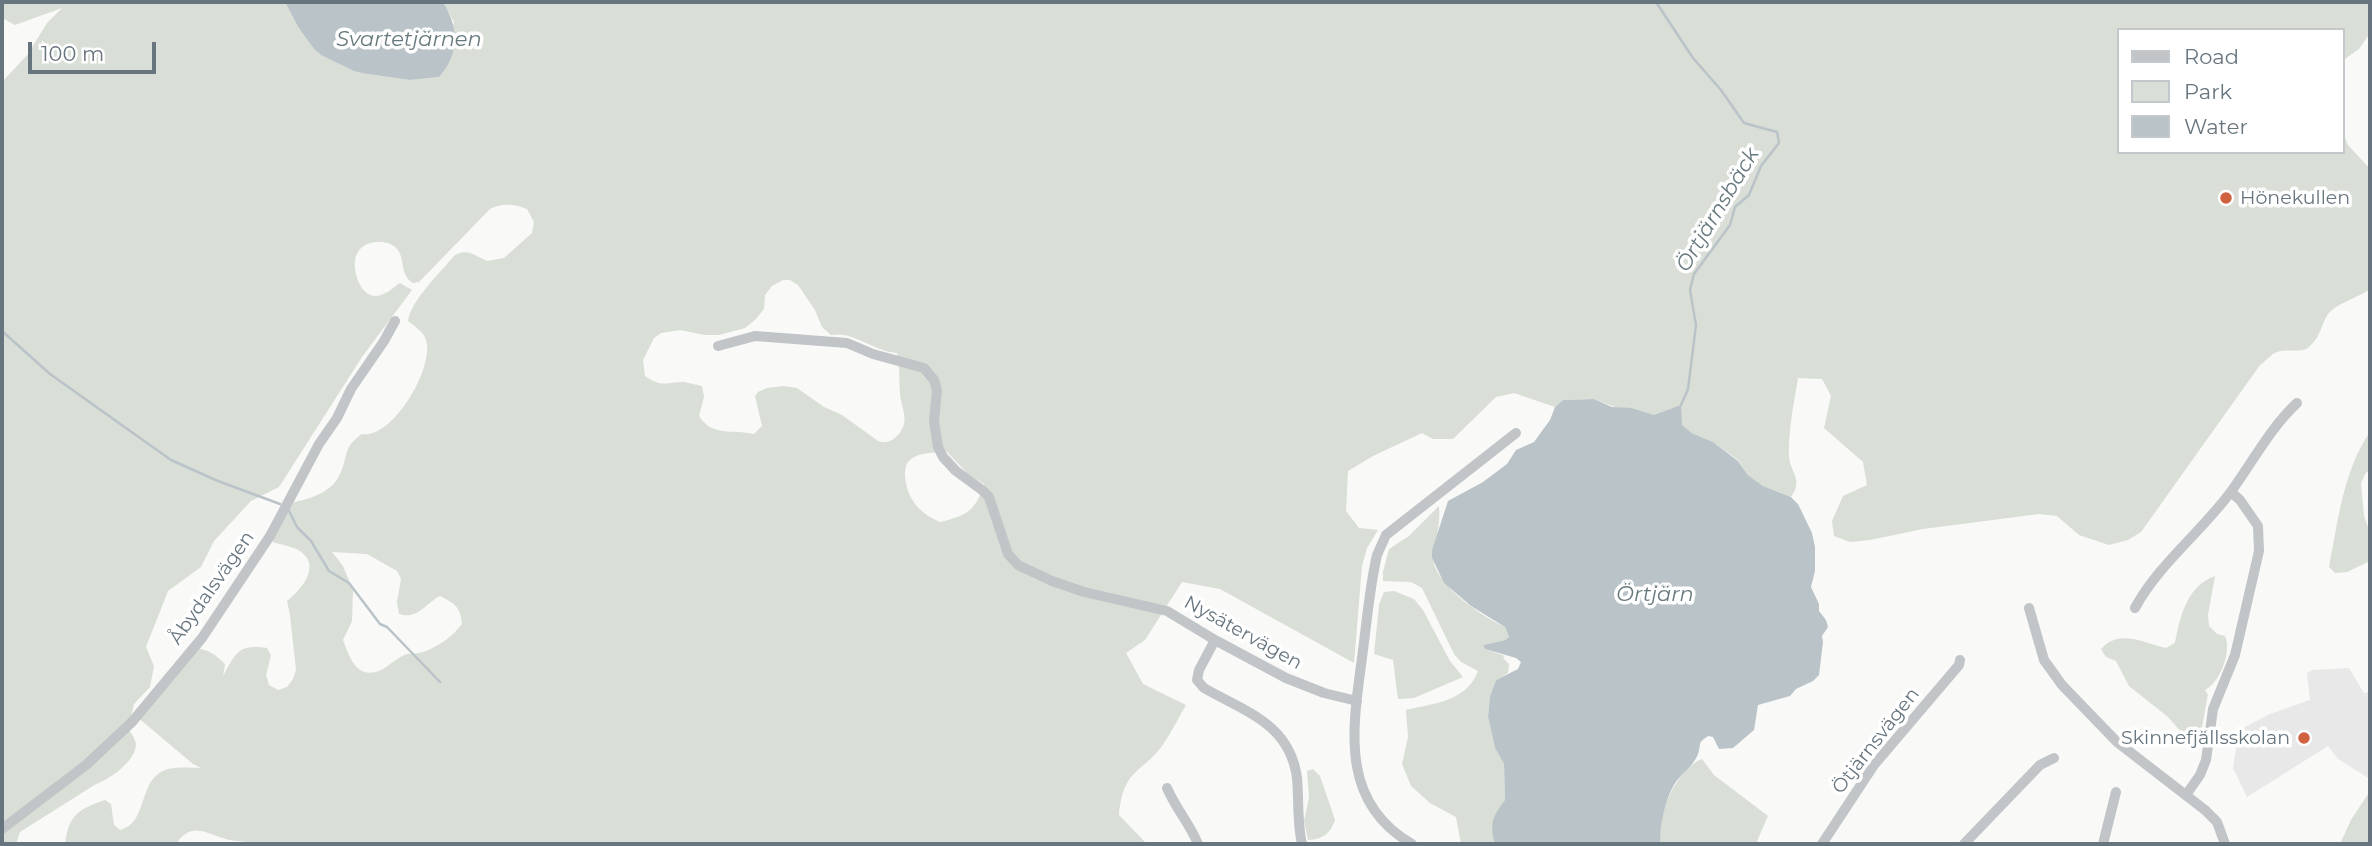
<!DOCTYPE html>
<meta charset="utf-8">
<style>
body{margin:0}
#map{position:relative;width:2372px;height:846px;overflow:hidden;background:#f9f9f7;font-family:Montserrat,sans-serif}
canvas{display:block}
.frame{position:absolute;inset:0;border:4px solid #67757f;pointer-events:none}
.legend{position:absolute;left:2117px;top:28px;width:228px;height:126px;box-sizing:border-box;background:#fff;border:2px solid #c2c8cc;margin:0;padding:9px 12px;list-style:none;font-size:21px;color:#67757f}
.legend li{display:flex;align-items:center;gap:14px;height:35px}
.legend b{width:35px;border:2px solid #c2c8cc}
.scale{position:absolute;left:28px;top:42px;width:128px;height:32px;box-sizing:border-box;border:4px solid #67757f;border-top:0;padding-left:9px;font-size:21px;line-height:24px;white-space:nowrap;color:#67757f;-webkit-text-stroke:5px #fff;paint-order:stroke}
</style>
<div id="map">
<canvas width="2372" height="846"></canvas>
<div class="frame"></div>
<ul class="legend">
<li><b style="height:9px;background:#c1c5c8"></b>Road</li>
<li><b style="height:19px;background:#d9ded7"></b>Park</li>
<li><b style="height:19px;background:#bac4c8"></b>Water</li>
</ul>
<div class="scale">100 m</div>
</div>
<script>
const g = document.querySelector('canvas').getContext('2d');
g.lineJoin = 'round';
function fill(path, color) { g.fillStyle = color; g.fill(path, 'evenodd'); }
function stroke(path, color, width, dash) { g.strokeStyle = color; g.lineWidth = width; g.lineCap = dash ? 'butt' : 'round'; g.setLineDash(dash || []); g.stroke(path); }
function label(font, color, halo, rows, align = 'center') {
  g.font = font + ' Montserrat,sans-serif'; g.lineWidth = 7; g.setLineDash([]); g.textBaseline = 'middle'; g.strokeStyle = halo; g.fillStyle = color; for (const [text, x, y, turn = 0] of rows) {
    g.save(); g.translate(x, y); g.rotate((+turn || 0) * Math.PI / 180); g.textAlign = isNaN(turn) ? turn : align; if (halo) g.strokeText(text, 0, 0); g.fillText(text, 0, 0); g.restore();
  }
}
fill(new Path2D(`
 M2349,668l15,25 6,-1v87l-32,-20 -10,-13 -81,51 -14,-29 6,-38 31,-16 40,-14 -3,-27 6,-3z`), '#e7e8e7');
fill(new Path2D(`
 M2,2h283l13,25 16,22 7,6 46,19 43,6 29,-3 15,-55 -11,-20h1927v31l-11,16 -17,12v-31h-224v122h224v-22l6,15 22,24v120c-12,9 -32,13 -42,25 -7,10 -7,23 -19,33 -9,7 -22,1 -32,5 -6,2 -12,10 -17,13l-119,167 -13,8 -19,5 -30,-10 -22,-19 -18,-2 -116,15 -53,11 -20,2 -16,-6 -2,-15 11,-25 24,-11 -4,-23 -39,-34 7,-32 -9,-17 -24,-1c-4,25 -10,53 -9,78 1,17 15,23 2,41l-28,-11 -15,-11 -10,-15 -25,-18 -21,-9 -10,-8 -50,-17 -12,1 -26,-10 -31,1 -8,7 -41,-14 -18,4 -43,42h-20l-11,-6 -49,23 -25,15 -2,40 13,17 19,2 -11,18 -5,18 -8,97 -134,-74 -38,-7 -37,58 -19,13 17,31 43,21c-7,12 -14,26 -22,38 -22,32 -40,23 -45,72l28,29h-893c-10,-4 -19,-2 -28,-5 -22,-6 -34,-18 -50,5h-111c4,-30 14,-35 40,-44l6,4 3,21 6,5c28,-7 18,-48 43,-59 10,-5 27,-3 38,-3l-8,-4 -57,-48 57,-68c15,1 22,6 32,16l-2,12c13,-23 15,-32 44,-28l4,7 -5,20 3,10 9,5 9,-3 6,-8 3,-9 -6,-55 -3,-14c14,-11 35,-35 13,-50 -8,-5 -19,-6 -27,-9l-4,-8 25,-32c16,-3 35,-9 44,-24 11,-19 3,-30 24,-44 30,6 73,-67 64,-94 -2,-8 -12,-14 -18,-19 3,-21 33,-49 47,-66 13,-7 20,1 32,6l17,-3 28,-25 2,-11 -7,-13c-13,-5 -24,-6 -37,0l-71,73 -6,1c-15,-9 -6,-27 -19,-37 -12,-8 -33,-5 -38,10 -5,15 6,46 25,39 7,-2 13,-8 19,-12l12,7 -50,67 -83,130 -28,14 -37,40 -13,26 -33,24 -22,56 8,19 -4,21 -16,17 -6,24c3,5 7,10 8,16 0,17 -26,35 -40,40l-76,48 -4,12h-14v-762l26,-28 19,-31 15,-15 -47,17 -13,-7zM783,280h7l8,5 17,25 7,17 9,8c24,-4 41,16 66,18 3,14 2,27 3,40 1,16 11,28 -2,42 -6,6 -11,9 -20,6l-36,-26 -18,-8 -27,-19 -13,-2 -17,2 -9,4 -3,4 7,30 -8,8c-22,-5 -42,3 -55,-18l5,-19 -2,-11c-6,-1 -12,-3 -18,-4 -17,0 -22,6 -39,-6l-2,-16 11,-22 7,-5 19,-3 25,5h14l26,-7 10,-8 9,-11 1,-14 7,-9zM946,451l22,23 16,10c-8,27 -18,32 -44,38 -21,-9 -33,-23 -35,-46 0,-5 0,-11 4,-15 8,-9 26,-8 37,-10zM332,552l35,2 30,17 4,8 -4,23 2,12c18,6 26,-10 41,-18 14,7 21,11 22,28 -10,13 -24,23 -39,28 -5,2 -11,1 -16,2 -9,3 -16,10 -24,15 -25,13 -33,-10 -40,-29l9,-19 1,-31 -10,-24z
 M2370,432v37l-5,5 -4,9 3,33 6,17v28l-23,11 -12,1 -6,-6c9,-45 14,-96 41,-135z
 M1439,506c1,11 0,22 -3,33 -1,6 -4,10 -4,16 2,30 48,60 73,72l4,10 -4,3 -22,5 2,4 20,7 -2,2 6,6 -1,9 -12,7 -6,16 -2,21 7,31 9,16 1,36 -10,44h-34l-5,-27 -26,-14 -19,-17 -9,-22 6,-27 -2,-27c29,-7 60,-8 72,-39l-17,-9 -7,-8 -32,-66 -11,-6 -28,-1v-9l6,-23 20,-13z
 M2215,576l-7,39 1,11 8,8 8,2c7,16 -5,46 -20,54l3,5c-3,12 -6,41 -11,49l-9,-4 -20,-23 -39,-31 -13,-25 -10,-4 -5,-8c18,-21 43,-6 65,-1l9,-5c5,-27 12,-57 40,-67z
 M1394,591l20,8 9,11 27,51 13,16 -49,21 -16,1 -5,-39 -19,-6 5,-49 5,-13z
 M1702,759l12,16 54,41 -11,25 2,3h-98c-6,-26 15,-75 41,-85z
 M1313,769l7,7 15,44c-5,14 -12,19 -27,20l-4,-19 5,-23 -2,-27z
 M2370,791v53h-30l11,-24z`), '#d9ded7');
fill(new Path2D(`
 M285,2h158c16,26 17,51 -4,75l-29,3 -43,-6 -13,-3 -33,-16 -7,-6 -16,-22z
 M1594,399l18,8 20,1 22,7 27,-10 1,20 10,8 21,9 25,19 10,14 15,11 28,11 7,7 14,29 3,14v24l-4,16 8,17v7l7,9 2,7 -6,9 1,6 -4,33 -6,6 -17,8 -6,7 -32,9 -4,25 -21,18 -14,1 -6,-12 -5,-1c-12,8 -6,8 -10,18 -4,12 -18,20 -24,31 -8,13 -16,44 -13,59h-166c-6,-21 -2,-28 10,-44l-1,-36 -9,-16 -7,-31 2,-21 6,-16 22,-11 3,-7 -5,-4 -31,-9 -2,-4 22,-5 4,-3 -4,-10 -34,-21 -27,-23 -12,-25v-8l16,-49 35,-19 24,-18 9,-14 18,-8 16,-22 5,-13 8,-7z`), '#bac4c8');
stroke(new Path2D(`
 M1656,2l37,56 28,32 23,33 33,9 2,11 -18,23 -12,29 -14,12 -5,18 -36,49 -4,16 6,35 -8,64 -7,16
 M2,331l48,43 121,86 47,21 62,23
 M288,509l9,18 14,14 18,30 20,12 31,41 7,3 53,55`), '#bac4c8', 2.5);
stroke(new Path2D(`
 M718,346l37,-10 92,7 26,11 51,14 10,12 3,10 -3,31 4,26 5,10 13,14 26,19 7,7 19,57 10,11 34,16 32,11 83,19 48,29 71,38 38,15 33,8
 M2029,608l15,52 18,25 55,57 88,68 12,12 8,22
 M2135,608c24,-44 65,-75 95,-115 22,-30 40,-65 67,-90
 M1215,640l-16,30 -2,10 7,8c42,24 86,36 93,90 2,22 0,45 5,66
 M1167,788c9,21 23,36 31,56
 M2186,795l14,-20 6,-15 7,-51 22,-54 24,-104 -1,-25 -18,-26 -9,-8
 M2,829l84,-64 46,-43 70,-84 68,-102 49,-92 18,-26 14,-29 33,-48 11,-20
 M1412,844c-76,-44 -58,-122 -49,-194 4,-31 7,-65 14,-95l9,-20 130,-102
 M1822,844l52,-79 85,-100 1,-5
 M1964,844l76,-79 14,-7
 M2103,844l13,-52`), '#c1c5c8', 10);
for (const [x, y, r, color] of [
 [2226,198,7,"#d06240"],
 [2304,738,7,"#d06240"]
]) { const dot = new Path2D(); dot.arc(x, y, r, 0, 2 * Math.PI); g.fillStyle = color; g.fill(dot); stroke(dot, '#fff', 2.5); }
label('19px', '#67757f', '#fff', [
 ["Hönekullen",2240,198],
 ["Skinnefjällsskolan",2290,738,"right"]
], 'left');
label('19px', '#67757f', '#fff', [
 ["Åbydalsvägen",212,588,-55],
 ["Nysätervägen",1243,633,29],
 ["Ötjärnsvägen",1876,741,-52]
]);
label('italic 21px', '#67797f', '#fff', [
 ["Svartetjärnen",409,40],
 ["Örtjärnsbäck",1718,210,-59],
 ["Örtjärn",1655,595]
]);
</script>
